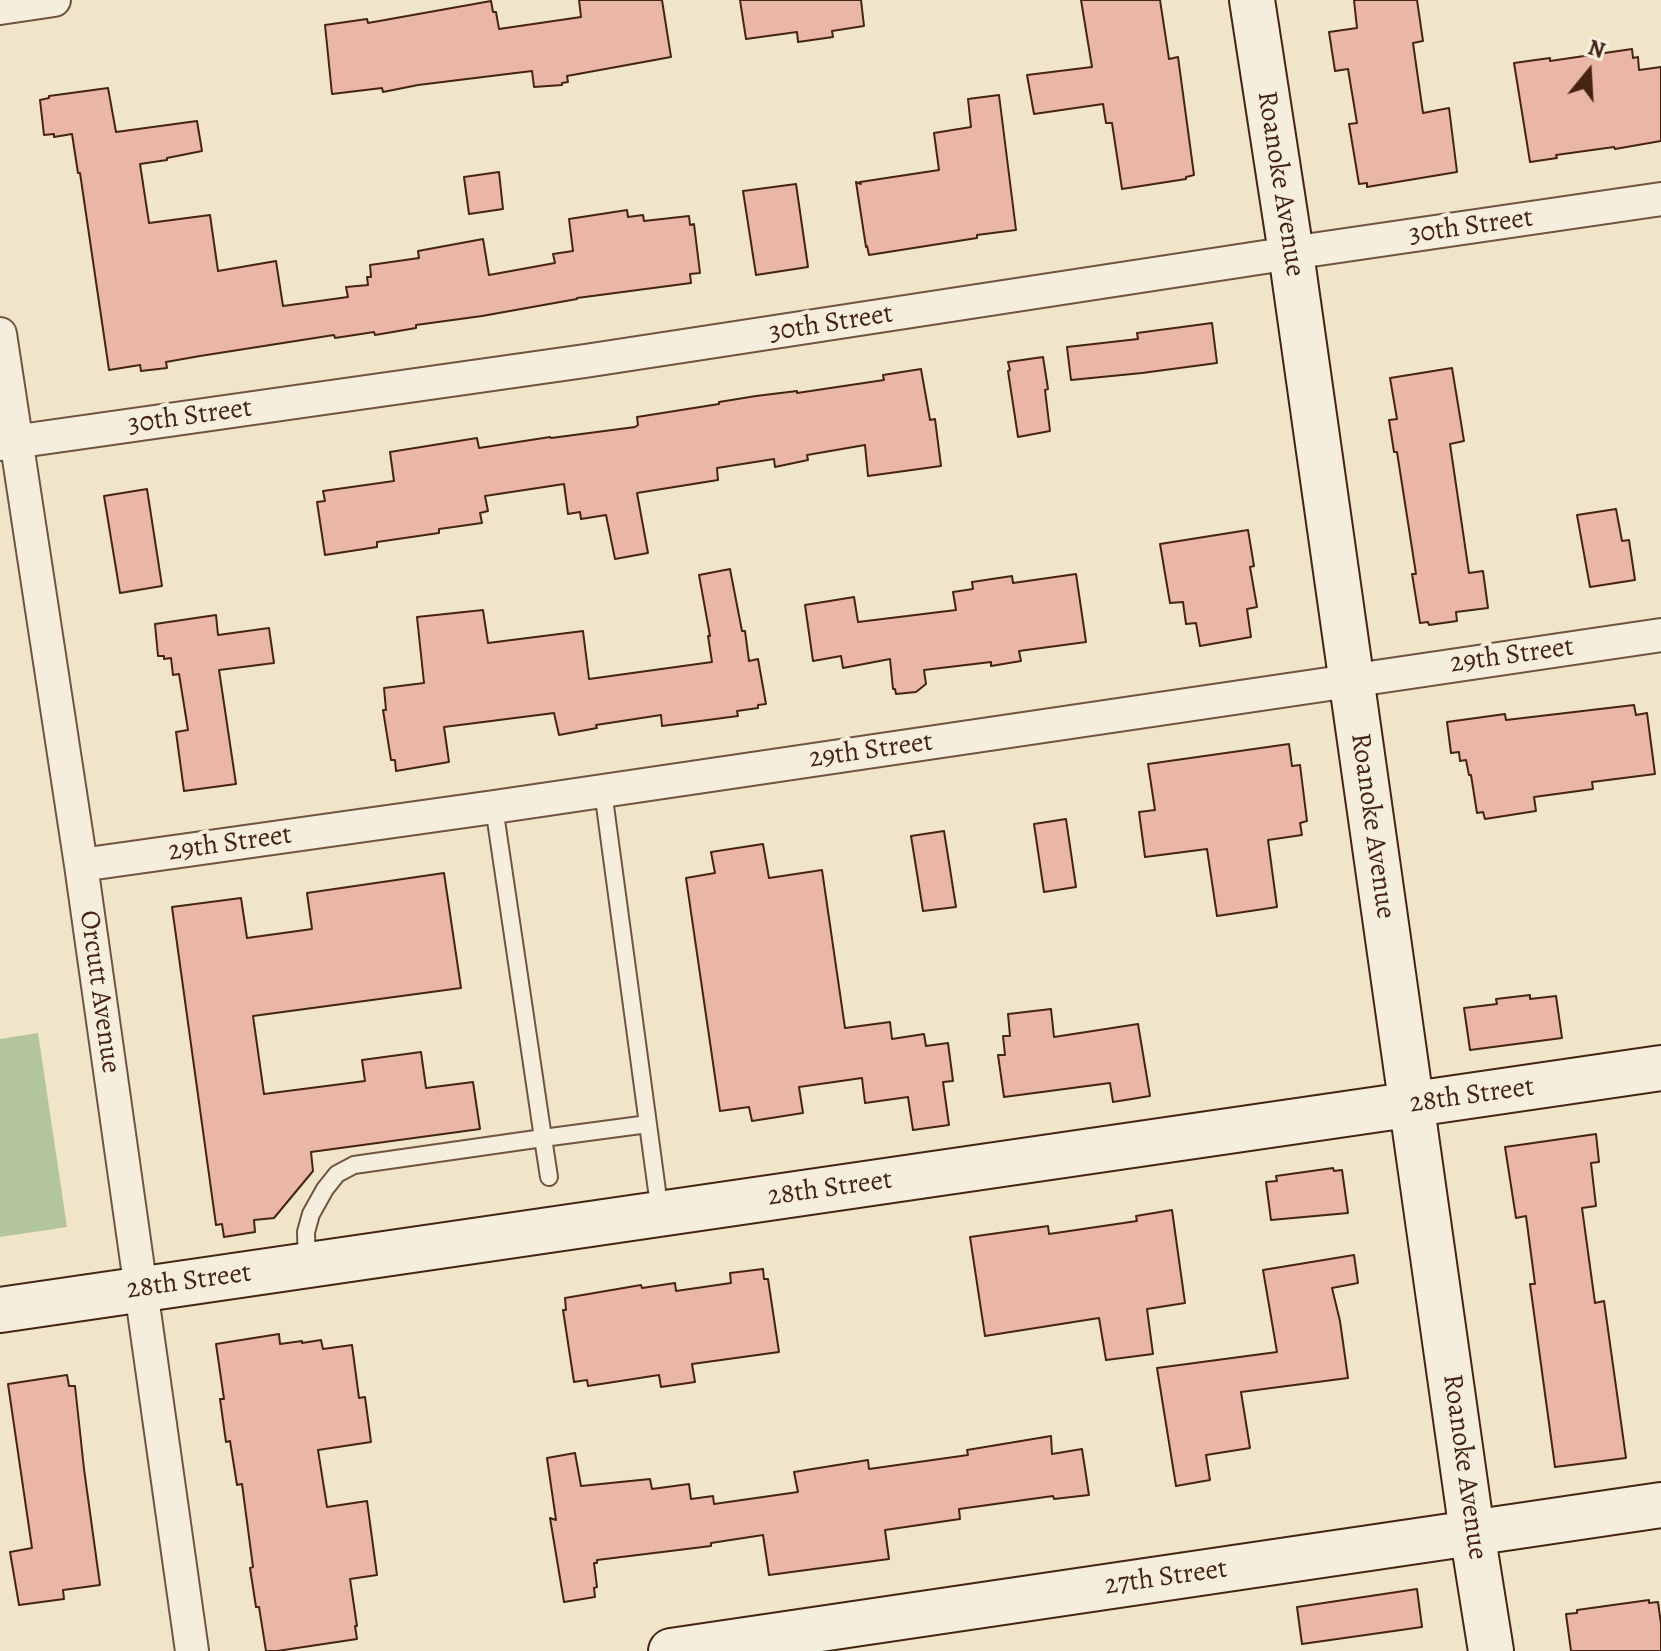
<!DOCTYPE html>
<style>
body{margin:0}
#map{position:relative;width:1661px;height:1651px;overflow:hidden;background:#f1e5c9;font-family:Alegreya,serif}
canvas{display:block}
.north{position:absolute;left:1549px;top:32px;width:80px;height:80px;-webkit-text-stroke:6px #f6eedc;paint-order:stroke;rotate:18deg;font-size:22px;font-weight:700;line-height:32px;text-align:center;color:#452413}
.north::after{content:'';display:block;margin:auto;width:28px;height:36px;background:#452413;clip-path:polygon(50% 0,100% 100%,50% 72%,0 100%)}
</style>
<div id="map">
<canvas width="1661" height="1651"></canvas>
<div class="north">N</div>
</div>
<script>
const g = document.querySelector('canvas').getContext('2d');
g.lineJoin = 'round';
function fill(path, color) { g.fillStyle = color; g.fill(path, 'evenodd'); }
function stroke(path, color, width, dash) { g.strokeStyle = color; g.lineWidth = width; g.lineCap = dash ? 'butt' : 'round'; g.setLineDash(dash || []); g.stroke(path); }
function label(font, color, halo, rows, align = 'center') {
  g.font = font + ' Alegreya,serif'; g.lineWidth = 8; g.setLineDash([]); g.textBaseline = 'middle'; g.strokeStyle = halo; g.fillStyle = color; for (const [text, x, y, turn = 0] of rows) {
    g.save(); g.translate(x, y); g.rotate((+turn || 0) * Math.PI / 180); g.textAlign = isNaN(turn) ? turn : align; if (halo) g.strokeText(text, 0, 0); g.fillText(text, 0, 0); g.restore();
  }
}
fill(new Path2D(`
 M38,1033l29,194 -67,10v-198z`), '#b3c69b');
const building = new Path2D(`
 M579,0h83l9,57 -104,19 1,6 -6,1v2l-28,2 -2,-16 -114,14 -35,7 -1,-4 -50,6 -7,-69 42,-6 1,4 123,-22 2,11h3l3,17 82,-12z
 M740,0h121l3,26 -32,5 1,6 -35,5 -1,-10 -51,7z
 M1081,0h79l9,59 9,-2 16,118 -8,2v2l-64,10 -10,-66h-6l-3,-19 -69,10 -7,-39 65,-8z
 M1354,0h63l6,41 -10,2 10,70 26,-5 8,64 -90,15v-4l-8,1 -10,-60 8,-1 -9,-54 -13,2 -6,-39 28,-4z
 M1632,49l1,9 5,-1 1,13 22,-3v74l-46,8 -1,-2 -58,8 1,3 -27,4 -16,-99 36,-5v3z
 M108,88l8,44 81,-11 5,30 -35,7v2l-27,4 9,59 61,-8 8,56 58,-10 7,45 65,-9 -2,-10 22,-2 -1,-8h4l-1,-12 49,-7 -1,-7 65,-12 6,36 66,-12 -2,-9 20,-3 -4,-32 58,-9 1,7 15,-2 1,6 45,-5 1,9 4,-1 6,49 -10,1 1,9 -114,15v1l-95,17 -66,9v3l-41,7 -1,-3 -39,6 -1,-3 -134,21 -34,6 1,6 -26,3 -1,-6 -31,5 -29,-197h-2l-6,-39 -18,3v-3l-10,1 -4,-35 9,-2v-2z
 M999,95l17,135 -39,5v3l-108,17 -2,-9 -1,1 -10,-65 5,2 -1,-2 79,-12 -5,-37 37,-6 -3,-28z
 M499,172l4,37 -34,5 -5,-37z
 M796,184l12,83 -52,8 -13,-84z
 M1212,323l5,40 -75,10 -71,7 -4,-33 71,-8 -1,-6z
 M1043,357l5,32 -3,1 5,41 -32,6 -10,-66 2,-1 -2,-8z
 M1452,368l12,73 -14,3 19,129 14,-2 5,37 -32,4 1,9 -28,4 -1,-3 -8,1 -8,-49h4l-19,-122h-3l-5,-32 8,-1 -7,-41z
 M921,369l9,51 5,-1 6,47 -73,10 -3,-31 -58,10 1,5 -33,7 -1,-8 -57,9 1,12 -81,13 11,60 -33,6 -9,-44 -25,4 -1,-7 -12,2 -4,-30 -79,12 3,15 -8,2 2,10 -43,6v4l-62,9v5l-52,8 -8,-53 8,-1 -2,-10 71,-10 -4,-29 87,-14 2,10 71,-11 1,1 84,-11 3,-2 -1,-8 82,-13v-2l37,-6 41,-5v2l87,-13 -1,-5z
 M147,489l15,97 -42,7 -16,-97z
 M1616,509l6,32 7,-1 6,40 -45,7 -13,-72z
 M1248,530l6,36 -4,1 7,40 -10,2 4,28 -51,9 -4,-23 -10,1 -3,-22 -13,1 -10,-59z
 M730,569l12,62h3l4,30 9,-2 8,45 -8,1v3l-21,3 1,5 -76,10 -1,-11 -65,10 1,3 -38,7 -5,-22 -110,14 5,35 -53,9 -1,-11h-4l-8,-50h3l-2,-22 40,-5 -7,-66 66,-7 5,33 95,-12 6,48 123,-17 -4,-26h2l-11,-61z
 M1076,574l10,68 -67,9 2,10 -30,5v-4l-67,8 2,14 -10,8 -20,2 -1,-5h-2l-3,-30 -47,9 -2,-12 -28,5 -8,-56 49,-8 4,25 98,-12 -3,-18 20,-3 -1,-7 40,-6 1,7z
 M216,615l2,20 51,-7 5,35 -55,7 17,114 -52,7 -8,-59 12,-2 -9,-56 -6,1 -2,-17 -7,1v-3h-6l-3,-32z
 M1634,705l2,10 11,-2 8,61 -63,8 1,7 -59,8 2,14 -51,8 -2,-7 -6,1 -6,-38h-2l-3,-15 -6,1 -1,-9 -8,1 -4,-31 58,-8 1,6z
 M1289,744l3,22 8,-1 7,56 -7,2 2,12 -34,5 9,67 -60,9 -10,-67 -62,8 -6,-45 16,-2 -7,-46z
 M1066,819l10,68 -32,5 -10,-68z
 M944,831l12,76 -33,4 -12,-75z
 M763,844l6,34 53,-8 23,158 45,-6 2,17 32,-5 2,12 22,-3 5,38 -10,1 6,43 -36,5 -5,-33 -43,6 -3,-25 -63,9 4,26 -51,8 -3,-14 -29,4 -34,-233 29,-5 -4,-21z
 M444,873l17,115 -208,28 11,78 101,-13 -3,-21 59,-8 5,36 47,-6 7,47 -169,23 2,19 -39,47 -20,2 1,12 -31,5 -2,-13 -6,1 -44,-318 69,-9 6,40 65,-9 -5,-36z
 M1530,995v4l26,-3 6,42 -92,12 -6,-42 33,-4 -1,-5z
 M1051,1009l3,28 84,-13 12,72 -37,6 -3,-19 -106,14 -6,-42h7l-2,-19h7l-2,-22z
 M1596,1134l3,28 -8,1 5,43 -14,2 13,95 9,-2 22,157 -71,9 -25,-183h5l-9,-68 -10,2 -11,-71z
 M1333,1168l1,3 8,-1 6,43 -77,7 -5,-38 11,-1 -1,-5z
 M1172,1210l13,93 -38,6 6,45 -47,6 -7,-42 -114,18 -15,-99 78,-11 1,8 88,-13 -1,-5z
 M1354,1255l4,28 -26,5 8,33 8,57 -107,14 9,56 -44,7 4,25 -34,6 -19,-118 120,-16 -14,-82z
 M763,1269l1,10h4l11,73 -87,12 3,18 -34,5 -2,-12 -71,11 -1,-6 -13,2 -11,-72h3l-1,-12 76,-13 1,3 33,-5 1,8 55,-8 -1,-10z
 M279,1334l1,10 22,-3v2l19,-3 2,9 29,-4 7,53 6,-1 6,45 -53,8 9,57 40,-6 10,74 -27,4 7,47h-2l2,13 -80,12h-11l-7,-44h-3l-6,-39 3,-1 -11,-83 -5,1 -7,-44 -4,1 -6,-43h4l-8,-55z
 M67,1375l2,11h6l9,83 16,116 -37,5 1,9 -45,6 -9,-53 22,-4 -24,-164z
 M1051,1436l1,18 30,-5 7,46 -35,4 -1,-3 -94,13 1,10 -75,11 4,29 -120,16 -6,-40 -52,8v3l-114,14v3h-3l3,24 -3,1 1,9 -31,5 -14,-84 6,2 -9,-62 28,-5 6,33 69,-7 2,10 37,-5 2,15 22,-3 1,8 84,-12 -4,-20 74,-12 1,9 99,-14 -1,-5z
 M1417,1589l5,38 -120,17 -5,-37z
 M1649,1600v3l9,-1 3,22v27h-90l-5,-37 11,-1v-3z`);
fill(building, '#eab7a7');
stroke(building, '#452413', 2);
const lane = new Path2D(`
 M603,791l57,422
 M494,807l49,331 105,-14
 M307,1264l-1,-32 5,-18 14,-25 12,-15 17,-9 189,-27 6,39`);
const street = new Path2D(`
 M0,8l54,-8
 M0,334l81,531 111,786
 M0,444l585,-83 706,-108 370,-54
 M81,865l413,-58 1167,-172`);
const secondary = new Path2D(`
 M1252,0l39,253 181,1279 19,119
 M0,1310l1661,-242
 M671,1651l990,-146`);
stroke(lane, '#705440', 20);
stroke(street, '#705440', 36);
stroke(secondary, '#452413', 48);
stroke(lane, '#f6eedc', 16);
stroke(street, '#f6eedc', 32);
stroke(secondary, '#f6eedc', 44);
label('28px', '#452413', '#f6eedc', [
 ["Roanoke Avenue",1280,184,81],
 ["30th Street",1471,227,-8],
 ["30th Street",831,324,-9],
 ["30th Street",190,417,-8],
 ["29th Street",1512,656,-8],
 ["29th Street",871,751,-8],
 ["Roanoke Avenue",1372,826,82],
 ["29th Street",230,844,-8],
 ["Orcutt Avenue",99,992,82],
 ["28th Street",1472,1096,-8],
 ["28th Street",830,1189,-8],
 ["28th Street",189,1282,-8],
 ["Roanoke Avenue",1464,1467,82],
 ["27th Street",1166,1578,-8]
]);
</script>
